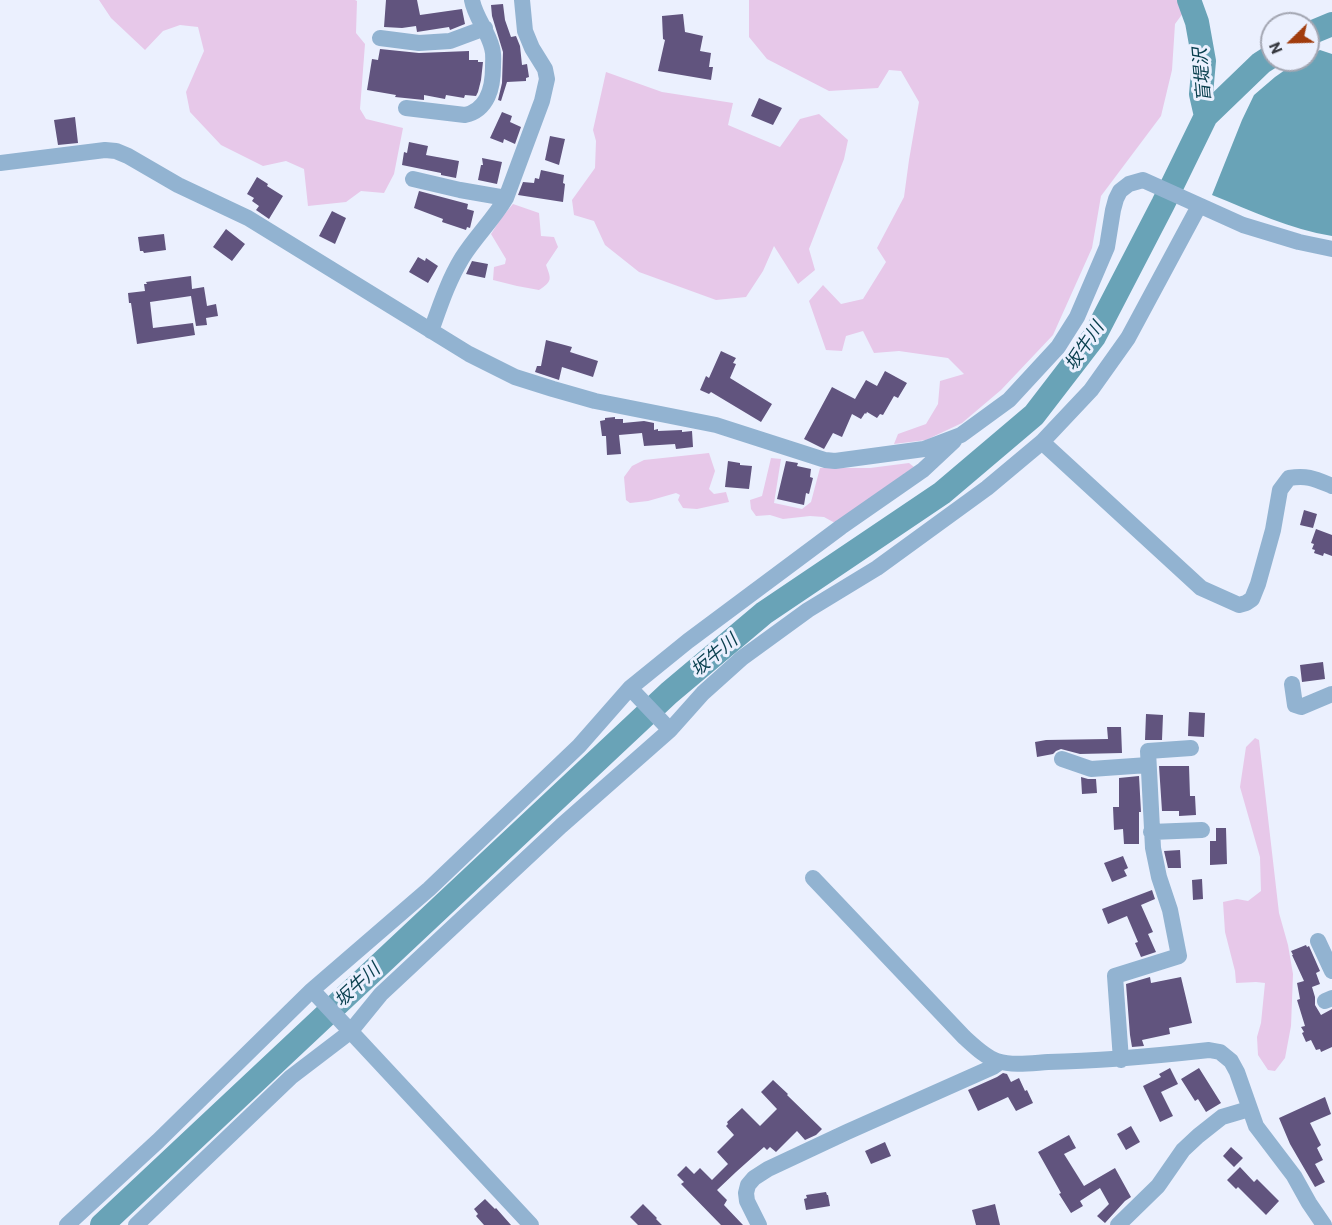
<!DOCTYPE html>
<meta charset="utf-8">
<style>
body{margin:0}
#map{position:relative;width:1332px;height:1225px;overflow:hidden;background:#ebf0fe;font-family:Barlow,sans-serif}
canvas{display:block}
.north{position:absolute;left:1260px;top:12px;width:60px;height:60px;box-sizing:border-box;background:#ebf0fe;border:2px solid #a3a6b2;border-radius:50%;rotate:247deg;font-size:16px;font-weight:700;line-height:24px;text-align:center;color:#36383f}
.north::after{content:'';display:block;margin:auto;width:21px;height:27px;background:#a13c0d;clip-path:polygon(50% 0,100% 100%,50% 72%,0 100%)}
</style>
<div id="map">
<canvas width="1332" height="1225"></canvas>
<div class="north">N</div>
</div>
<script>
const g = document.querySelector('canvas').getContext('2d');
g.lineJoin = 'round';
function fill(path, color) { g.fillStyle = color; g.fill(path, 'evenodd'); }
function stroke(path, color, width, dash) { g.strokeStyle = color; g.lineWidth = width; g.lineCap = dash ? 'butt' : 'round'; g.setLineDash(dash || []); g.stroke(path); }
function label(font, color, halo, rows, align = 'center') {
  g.font = font + ' Barlow,"Noto Sans JP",sans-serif'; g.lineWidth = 6; g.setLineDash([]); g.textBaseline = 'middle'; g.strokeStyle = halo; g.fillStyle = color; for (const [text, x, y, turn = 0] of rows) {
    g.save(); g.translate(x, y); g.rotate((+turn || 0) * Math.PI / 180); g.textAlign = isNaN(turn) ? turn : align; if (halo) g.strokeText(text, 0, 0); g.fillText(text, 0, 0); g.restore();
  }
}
fill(new Path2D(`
 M99,0h256l2,1 -1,32 9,11 -5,65 6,10 37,9 -9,46 -10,19 -23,-2 -15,11 -38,4 -4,-37 -18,-8 -23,5 -42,-21 -31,-33 -4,-20 18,-41 -6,-24 -18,-2 -17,6 -18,19 -34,-32z
 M749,0h433l4,9 -11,15 -3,46 -11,46 -60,80 -9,52 -39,87 -52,55 -39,33 -36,17 -32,4 4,-10 28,-10 12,-20 2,-23 24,-7 -16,-16 -49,-7 -25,2 -11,-22 -17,5 -4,15 -16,-1 -17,-49 14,-16 18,19 22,-5 23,-37 -9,-14 27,-51 5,-37 10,-58 -18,-31 -12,-1 -11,18 -49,3 -62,-32 -18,-22z
 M606,72l56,20 71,11 -5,22 52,22 20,-28 19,-5 29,26 -4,19 -35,90 6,21 -17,14 -24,-38 -11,25 -17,26 -30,3 -77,-28 -34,-27 -11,-24 -20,-6 -2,-15 23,-32 1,-27 -3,-11z
 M513,204l26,9 2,23 13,1 4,10 -12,18c5,14 7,16 -7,25l-22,-4 -24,-6 1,-13 11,-3 1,-5 -15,-25 11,-17z
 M709,453l6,18 -6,18 5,5 12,-2 3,10 -32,7 -14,-1 -5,-8 2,-5 -4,-2 -28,8 -18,2 -4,-3 -2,-23 8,-11 12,-6z
 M771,458l10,1 -7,44 28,6 9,-7 9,-34h50l39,-5 5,4 -79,56 -11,-6 -14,-1 -27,3 -13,-4 -14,1 -5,-7 -1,-9 12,-4z
 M1255,738l4,2 20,173 9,32 5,29 -2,52 -6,32 -10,13 -7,-1 -10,-15 -1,-18 4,-14 4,-40 -9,-1 -20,1 -1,-12 -10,-39 -2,-30 14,-3 11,2 13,-10 -1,-34 -20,-70 6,-40z`), '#e7c8e9');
fill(new Path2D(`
 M1320,50l12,4v182c-42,-7 -80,-25 -120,-41l30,-75 12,-25 21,-18 23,-16 10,-1v-4z`), '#69a3b7');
stroke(new Path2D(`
 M1189,0l8,22 7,39 -3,33 5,22
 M1308,34l24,-10
 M102,1225l567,-532 95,-80 178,-120 92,-78 60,-78 69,-133 43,-88 55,-53 11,-7`), '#69a3b7', 24);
fill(new Path2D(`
 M386,0h31l3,15 42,-6 3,15 -15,6 -1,-3 -32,5 -1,-6 -14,2 -18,-1z
 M503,4l2,16 6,17 5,-1 4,10 2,19 5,-1 2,13 -3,1v3l-19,1 -6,19 -3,-1 4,-17 1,-31 -11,-36 -1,-11z
 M683,14l2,18 18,4 -3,15 11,2 -2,14h4l-2,13 -53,-9 7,-31 -2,-1 -1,-23z
 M380,49l39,4 50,-2v9h9v2h5l-2,18 -3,12 -2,4 -11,-1 -1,3 -18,-3 -1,4 -21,-4v5l-29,-3 1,-2 -29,-5 5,-31 6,1z
 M759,98l23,10 -9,17 -22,-9z
 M502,112l10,4 -2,6 11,5 -6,17 -11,-5 -1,4 -13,-5z
 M75,117l3,26 -20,2 -4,-25z
 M550,136l15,3 -6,26 -14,-5z
 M409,142l19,4 -2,9 33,6 -3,17 -15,-3v-2l-39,-8 2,-13 3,1z
 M482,158l20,4 -5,22 -19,-4 3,-15h2z
 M541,170l23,5 -1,8 2,1 -2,18 -45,-7 5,-13 11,1 1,-5 4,1z
 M257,177l11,7 -1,2 16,10 -14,23 -13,-9 3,-4 -7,-5 2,-3 -7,-4z
 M419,191l49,13 -1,5 7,2 -4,17 -3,-1 -1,3 -24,-8 1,-3 -29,-11z
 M332,211l14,7 -11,26 -16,-8z
 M226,229l19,15 -13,17 -19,-14z
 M164,234l2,16 -22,3 -1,-2h-3l-2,-14z
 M418,257l7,4 1,-3 12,8 -10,17 -19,-11z
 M472,261l16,3 -3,14 -19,-4z
 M191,276l1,13 12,-2 3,19 9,-2 2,12 -12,2 1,7 -11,1 -5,-30 -41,6 3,26 40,-5 2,12 -58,9 -6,-41h-2l-1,-10 17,-2 -1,-7h3l-1,-2z
 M546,340l26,7 -2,5 28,9 -5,16 -31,-10 -3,13 -24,-8 2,-6h4z
 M721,351l15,7 -3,5 3,1 -6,14 42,26 -11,18 -50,-30 -2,2 -9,-4 6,-14 3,2z
 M885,371l22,12 -9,15 -4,-2 -11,19 -3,-1 -3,4 -10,-6 -1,2 -1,-1 -4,6 -9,-5 -10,23 -9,-4 -9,16 -20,-10 28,-52 23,12 11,-19 11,6z
 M615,417v2h8v4l21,-2 10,2v7l4,-1v2l24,-1v2l10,-1 1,16 -17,2 -1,-5 -31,2 -2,-13 -23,2 2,19 -14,1 -1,-19h-4l-2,-15 5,-1v-2z
 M728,461l12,2v2l12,1 -3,23 -24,-2z
 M786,461l12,2 -1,3 14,3 -1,8 3,1 -4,16 -3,-1 -2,12 -27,-6z
 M1304,510l13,4 -4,14 -13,-3z
 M1316,529l16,6v21l-8,-3 -1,3 -9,-3 1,-3 -3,-1 2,-5 -3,-1z
 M1323,662l2,17 -23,3 -2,-17z
 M1189,712l16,1 -1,24 -16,-1z
 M1146,714l17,1 -1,25h-17z
 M1107,727h14l1,26 -42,1 -19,-5 -5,2 -3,3 -16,3 -2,-15 11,-2 62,-1z
 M1159,766h30l1,30h5l1,19 -17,1v-5h-17z
 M1139,776l2,36h-2v32h-15l-1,-15 -9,1 -1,-23h6v-29z
 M1081,777l7,2h8l1,14 -15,1z
 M1216,828h10l1,36 -17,1v-24h6z
 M1180,850l1,18h-13l-4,-17z
 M1123,856l5,12 -4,2 3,6 -15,6 -8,-19z
 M1202,879l1,20 -10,1 -1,-20z
 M1152,890l3,9 -14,6 12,27 -5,2 8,18 -15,5 -6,-14 3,-1 -11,-26 -19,8 -6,-15z
 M1306,945l1,2 2,-1 11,25 -4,2 4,11 -8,3 3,10v8l6,10 11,-6v38l-11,5 -1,-3 -4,1 -5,-10 -5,2 -4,-9 2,-1 -3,-5 4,-1 -8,-26 3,-1 -3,-16 7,-2 -12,-26h1l-2,-4z
 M1150,977l1,6 30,-6 11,46 -23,5 1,6 -28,6 2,6 -12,1 -2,-12 -4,-51z
 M1170,1068l8,16 -17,8 12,24 -13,6 -17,-36 18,-9 -2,-3z
 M1199,1068l22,35 -15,9 -8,-13 -3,2 -14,-22z
 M1003,1073l4,1 4,8 8,-4 6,13 2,-1 6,13 -17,8 -8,-14 -30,14 -10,-21 29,-13z
 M773,1080l15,14 -1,1 35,34 -6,6 -11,5 -8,-9 -21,21 -6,-5 -3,3 -3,-3 -28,25 -19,18 10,10 -3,5 19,20h-22l-40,-41 3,-2 -7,-7 9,-9 8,8 6,-6 12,12 16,-16 -11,-12 17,-17 -8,-9 2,-2 -1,-2 15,-14 18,18 17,-17 -16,-17z
 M1325,1097l6,17 -21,9 11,22 -4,3 6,12 -8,4 10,18 -10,5 -25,-43 -11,-26z
 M1131,1126l9,16 -14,8 -9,-16z
 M1069,1135l7,13 -12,6 20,32 31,-18 16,29 -6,4 -20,22 -8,-7 12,-12 -9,-16 -20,13 3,5 -12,7 -12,-19 2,-1 -23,-41z
 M885,1142l6,14 -20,8 -6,-13z
 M1231,1147l12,11 -9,9 -11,-11z
 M1240,1167l14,15 3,-3 22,22 -13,14 -28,-28 -2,2 -9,-9z
 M826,1192l1,3h1l2,11 -24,4 -2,-11 3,-1 -1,-3z
 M485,1199l10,10 1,-1 15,17h-27l-8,-9 2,-2 -4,-5z
 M643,1204l14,14 -1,1 6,6h-24l-8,-8z
 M995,1204l5,21h-24l-4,-15z`), '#61547e');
stroke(new Path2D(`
 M380,38l39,5 31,-2 35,-13
 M406,108l59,7c23,-5 28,-28 28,-48 0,-6 1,-13 -1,-19 -4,-17 -17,-31 -20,-48
 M0,163l105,-13 11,1 12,5 50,29 70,33 221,136 46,23 38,12 42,12 121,24 109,35 10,1 89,-12 37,-14 48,-35 49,-53 19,-30 30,-70 6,-37 3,-11 4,-8 9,-7 14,-4 100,45 56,17 33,7
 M413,179l47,11 46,8
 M431,331c9,-25 17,-50 31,-73 13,-21 31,-38 44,-60l36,-97 5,-22 -2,-10 -13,-21 -7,-17 -3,-31
 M1042,442l159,146 38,17 7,-2 6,-4 6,-15 15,-54 7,-40 9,-12c19,-3 26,1 43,8
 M1292,684l3,21 6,2 31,-13
 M630,688l40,42
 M1062,759l29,10 57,-4
 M1151,832l51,-2
 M813,878l151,159c10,9 21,20 33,24 16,5 35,2 51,1 55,-1 107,-6 161,-12l11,2 11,9 6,11 19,54 38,50 15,27 15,22
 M1318,941l14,30
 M312,990l219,235
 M1325,1001l7,-3
 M1121,1060l-6,-84 64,-20 -9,-46 -11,-33 -6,-29 -5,-97 43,-3
 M67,1225l91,-84 154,-151 117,-101 150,-143 51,-58 58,-47 153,-114 82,-57 31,-29
 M136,1225l155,-148 59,-45 31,-38 180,-168 109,-96 33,-37 39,-35 66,-48 69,-42 110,-80 55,-46 49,-52 37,-52 71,-132
 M759,1225l-12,-24 -1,-8 2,-8 6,-7 14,-9 79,-37 146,-65 7,-5
 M1118,1225l40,-39 25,-36 15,-14 24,-19 27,-8`), '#92b3d1', 16);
label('italic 18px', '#083e4d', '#ebf0fe', [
 ["盲堤沢",1202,75,-95],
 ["坂牛川",1084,346,-56],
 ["坂牛川",714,655,-40],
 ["坂牛川",357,985,-43]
]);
</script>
